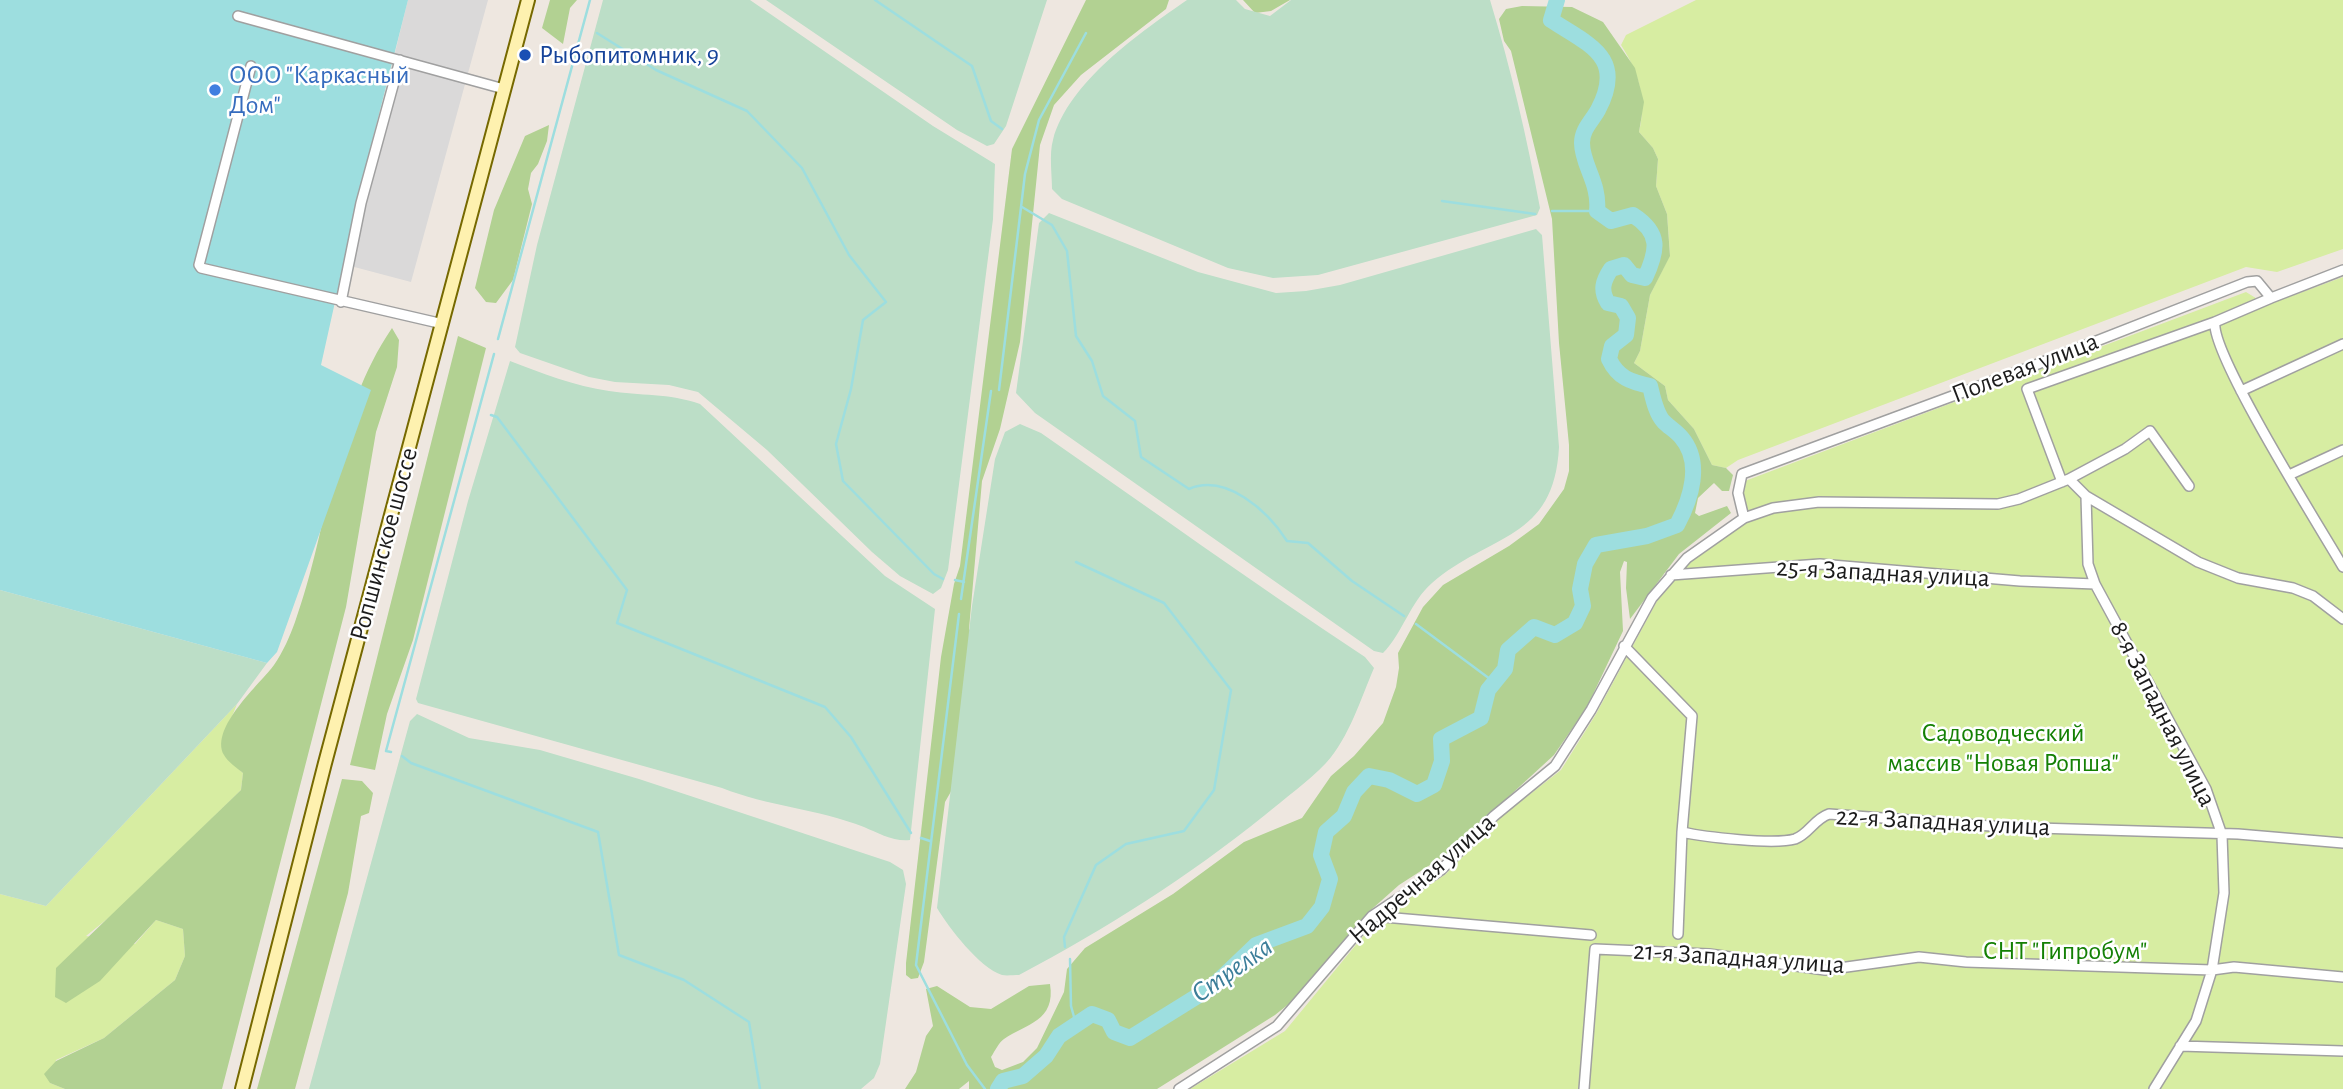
<!DOCTYPE html>
<meta charset="utf-8">
<style>
body{margin:0}
canvas{display:block;background:#eee7e0}
</style>
<canvas width="2343" height="1089"></canvas>
<script>
const g = document.querySelector('canvas').getContext('2d');
g.lineJoin = 'round';
function fill(path, color) { g.fillStyle = color; g.fill(path, 'evenodd'); }
function stroke(path, color, width, dash) { g.strokeStyle = color; g.lineWidth = width; g.lineCap = dash ? 'butt' : 'round'; g.setLineDash(dash || []); g.stroke(path); }
function label(font, color, halo, rows, align = 'center') {
  g.font = font + ' "Alegreya Sans",sans-serif'; g.lineWidth = 5; g.setLineDash([]); g.textBaseline = 'middle'; g.strokeStyle = halo; g.fillStyle = color; for (const [text, x, y, turn = 0] of rows) {
    g.save(); g.translate(x, y); g.rotate((+turn || 0) * Math.PI / 180); g.textAlign = isNaN(turn) ? turn : align; if (halo) g.strokeText(text, 0, 0); g.fillText(text, 0, 0); g.restore();
  }
}
fill(new Path2D(`
 M408,0h80l-77,282 -68,-18z`), '#dad9d9');
fill(new Path2D(`
 M1696,0h647v249l-66,23 -31,-5 -508,193 -12,8 -14,-3 -18,-36 -26,-29 -3,-14 -31,-23 6,-12 10,-56 20,-40 -3,-41 -11,-28 2,-27 -5,-11 -14,-16c8,-33 0,-59 -18,-87l5,-10z
 M2343,277v812h-1153l95,-58 93,-113 68,-44 51,-54 64,-50 35,-56 61,-113 34,-40 47,-40 7,-40 501,-189 21,13z
 M237,704c-14,37 -25,39 6,69l-2,17 -124,121 -31,25 49,8 21,-24 27,9 2,27 -10,24 -71,58 -48,22 -6,23 15,6h-65v-195l46,12z`), '#d7eda2');
fill(new Path2D(`
 M550,0h27l-7,8 -7,36 -21,-16z
 M1086,0h83l-3,9 -85,66 -27,30 -14,40 -20,197 -20,87 -18,52 -13,148 6,10 -22,149 -8,14 -21,160 -6,16 -7,1 -5,-4v-12l35,-306 13,-73 6,-18 52,-417z
 M1243,0h47l-19,11 -16,2z
 M1522,6l50,1 31,15 32,46 9,34 -5,30 14,16 5,11 -2,27 11,28 3,42 -20,39 -10,56 -6,12 31,23 3,14 26,29 18,36 14,3 7,7 -4,16h-7l-8,-8 -16,15 -3,15 4,3 28,-10 4,7 -52,41 -49,65 -4,-31 1,-26 -3,-1 -4,11 3,59 -36,76 -33,48 -110,101 -45,29 -27,24 -77,90 -20,16 -118,74h-188v-8l-10,8h-54l11,-17 10,-36 7,-10 -7,-37 11,-3 33,21 21,2 38,-23 21,-2c6,37 -24,40 -46,55 -5,3 -9,12 -13,18l4,10 7,3 21,-8 14,-14 27,-56 3,-23 18,-21 88,-54 71,-52 58,-24 29,-42 23,-20 29,-33 13,-36 3,-19 -1,-15 25,-46 20,-22 66,-39 30,-22 25,-35 5,-18v-26l-10,-102 -7,-124 -41,-168 -7,-10 -5,-22 7,-10z
 M549,125l-2,16 -9,23 -7,9 -3,16 4,15 -19,76 -17,23 -10,-1 -11,-14 19,-78 31,-74z
 M392,328l7,12 -2,27 -21,65 -30,175 -124,482h-157l-15,-6 -6,-9 12,-13 48,-23 71,-58 10,-24 -2,-27 -27,-9 -56,61 -34,22 -11,-6 1,-29 185,-178 2,-17c-6,-5 -16,-12 -19,-18 -15,-27 37,-72 50,-90 9,-13 16,-29 21,-43 35,-96 38,-208 97,-294z
 M458,336l28,12 -73,292 -26,74 -12,56 -25,-5z
 M342,779l20,2 11,12 -4,20 -8,3 -13,77 -53,196h-38z`), '#b2d192');
fill(new Path2D(`
 M603,0h147l183,126 62,38 -2,55 -45,351 -7,18 -8,6 -33,-18 -28,-24 -105,-102 -69,-58 -29,-7 -54,-3 -26,-5 -69,-24 -5,-6 22,-102z
 M766,0h281l-41,126 -12,18 -7,2 -30,-16z
 M1187,0h49l9,9 25,7 21,-16h199c21,69 37,138 50,208l-3,7 -219,60 -45,3 -45,-10 -166,-69 -10,-10c0,-15 -3,-35 1,-49 15,-58 88,-108 134,-140z
 M1049,213l149,59 78,21 30,-2 34,-6 196,-56 6,6 17,212c-5,94 -69,86 -127,136 -22,19 -29,50 -49,70l-9,-2 -339,-238 -19,-20 23,-170z
 M510,361c31,12 65,25 99,30 31,5 60,2 91,13l185,172 50,33 -25,231c-16,2 -32,-7 -46,-13 -46,-18 -97,-21 -142,-39l-304,-85 -2,-4 52,-198z
 M1020,424l21,9c108,75 215,152 324,224l9,11c-13,30 -25,70 -48,95 -18,19 -41,35 -61,52 -77,62 -159,114 -246,160 -5,0 -13,1 -17,0 -22,-7 -53,-47 -65,-67l35,-302 23,-147 10,-27z
 M0,590l267,73 -30,41 -191,202 -46,-12z
 M417,714l52,24 71,12 99,29 251,83 13,8 3,14 -26,180 -6,14 -13,11h-552l101,-368z`), '#bcdec7');
fill(new Path2D(`
 M0,0h408l-47,185 -40,180 50,25 -94,262 -10,11 -267,-73z`), '#9ddedf');
stroke(new Path2D(`
 M875,0l97,66 19,55 11,8
 M597,33l59,37 91,41 55,57 47,87 37,47 -23,18 -12,69 -15,55 7,37 91,93 9,5
 M1442,201l93,13
 M1022,207l30,18 15,26 9,85 16,25 11,35 32,25 6,36 48,32c37,-16 79,22 98,52l21,2 44,38 52,35
 M1552,211h45
 M498,339l92,-339
 M999,390l26,-216 14,-54 47,-87
 M491,415l6,2 130,173 -10,33 208,84 26,30 60,96
 M955,580l9,2
 M961,599l30,-208
 M959,614l-43,351 51,100 18,24
 M1416,624l78,58
 M391,752l-5,-1 108,-397
 M402,756l9,7 187,69 21,123 65,25 65,42 11,67
 M921,838l9,3
 M1065,947l-1,-10 32,-72 30,-21 58,-13 30,-41 17,-100 -67,-87 -88,-41
 M1070,959l1,47 5,18`), '#9ddedf', 2.5);
stroke(new Path2D(`
 M998,1089l5,-8 20,-5 23,-20 13,-20 33,-22 16,6 6,12 16,6 82,-51 44,-42 51,-19 15,-19 8,-28 -9,-24 5,-23 18,-16 10,-24 15,-16 20,4 28,14 17,-9 8,-24 -1,-22 40,-21 7,-28 17,-21 3,-19 26,-23 21,8 20,-12 8,-17 -3,-17 5,-25 11,-19 51,-9 30,-11c14,-26 26,-63 4,-88 -5,-6 -12,-10 -17,-15 -8,-8 -11,-24 -14,-36 -19,-4 -32,-8 -41,-27l3,-13 14,-11 2,-17 -7,-12 -13,-3c-8,-13 -5,-22 3,-34l13,-4 8,10 13,3c13,-28 16,-45 -12,-63l-22,6 -14,-10c3,-28 -15,-46 -15,-68 0,-14 10,-22 16,-33 28,-53 -9,-65 -47,-90l6,-20`), '#9ddedf', 16);
const street = new Path2D(`
 M238,16l266,73
 M251,66l-52,199 2,3 242,56
 M2271,298l-56,24c-5,31 106,207 128,245
 M341,302l20,-99 39,-143
 M2241,391l102,-47
 M2289,475l54,-25
 M2062,482l-35,-93 188,-67
 M2189,486l-39,-55 -25,18 -56,30 17,17 112,66 40,16 55,10 20,8 30,23
 M2086,496l2,68 7,20 111,205 16,46 2,58 -12,77 -16,51 -42,68
 M1744,518l-6,-25 4,-19 278,-103 227,-89 10,-1 14,17 72,-28
 M1671,575l149,-11 200,17 75,3
 M1624,646l68,70 -10,116c22,5 92,13 113,7 14,-5 19,-20 34,-25l175,13 234,7 105,9
 M1372,916l219,19
 M1678,934l4,-102
 M2180,1046l163,5
 M1179,1089l98,-63 95,-110 69,-46 53,-54 61,-50 36,-56 61,-112 35,-40 57,-40 29,-10 46,-6 179,2 21,-5 50,-20
 M1584,1089l11,-140 114,5 116,16 94,-13 47,5 246,8 22,-3 109,10`);
const secondary = new Path2D(`
 M242,1089l83,-326 203,-763`);
stroke(street, '#a0a0a0', 12);
stroke(secondary, '#766900', 16);
stroke(street, '#fff', 9);
stroke(secondary, '#fef1af', 12);
for (const [x, y, r, color] of [
 [525,55,7,"#1a4fb4"],
 [215,90,7,"#3f7fe0"]
]) { const dot = new Path2D(); dot.arc(x, y, r, 0, 2 * Math.PI); g.fillStyle = color; g.fill(dot); stroke(dot, '#fff', 2.5); }
label('26px', '#164399', '#fff', [
 ["Рыбопитомник, 9",539,55]
], 'left');
label('26px', '#366cbe', '#fff', [
 ["ООО \"Каркасный",229,75],
 ["Дом\"",229,105]
], 'left');
label('26px', '#1c1c1c', '#fff', [
 ["Полевая улица",2025,368,-21],
 ["Ропшинское шоссе",384,544,-75],
 ["25-я Западная улица",1883,573,3],
 ["8-я Западная улица",2163,714,63],
 ["22-я Западная улица",1943,822,3],
 ["Надречная улица",1422,879,-41],
 ["21-я Западная улица",1739,958,4]
]);
label('26px', '#148004', '#fff', [
 ["Садоводческий",2003,733],
 ["массив \"Новая Ропша\"",2003,763],
 ["СНТ \"Гипробум\"",2065,951]
]);
label('italic 28px', '#3c7e99', '#fff', [
 ["Стрелка",1232,970,-35]
]);
</script>
